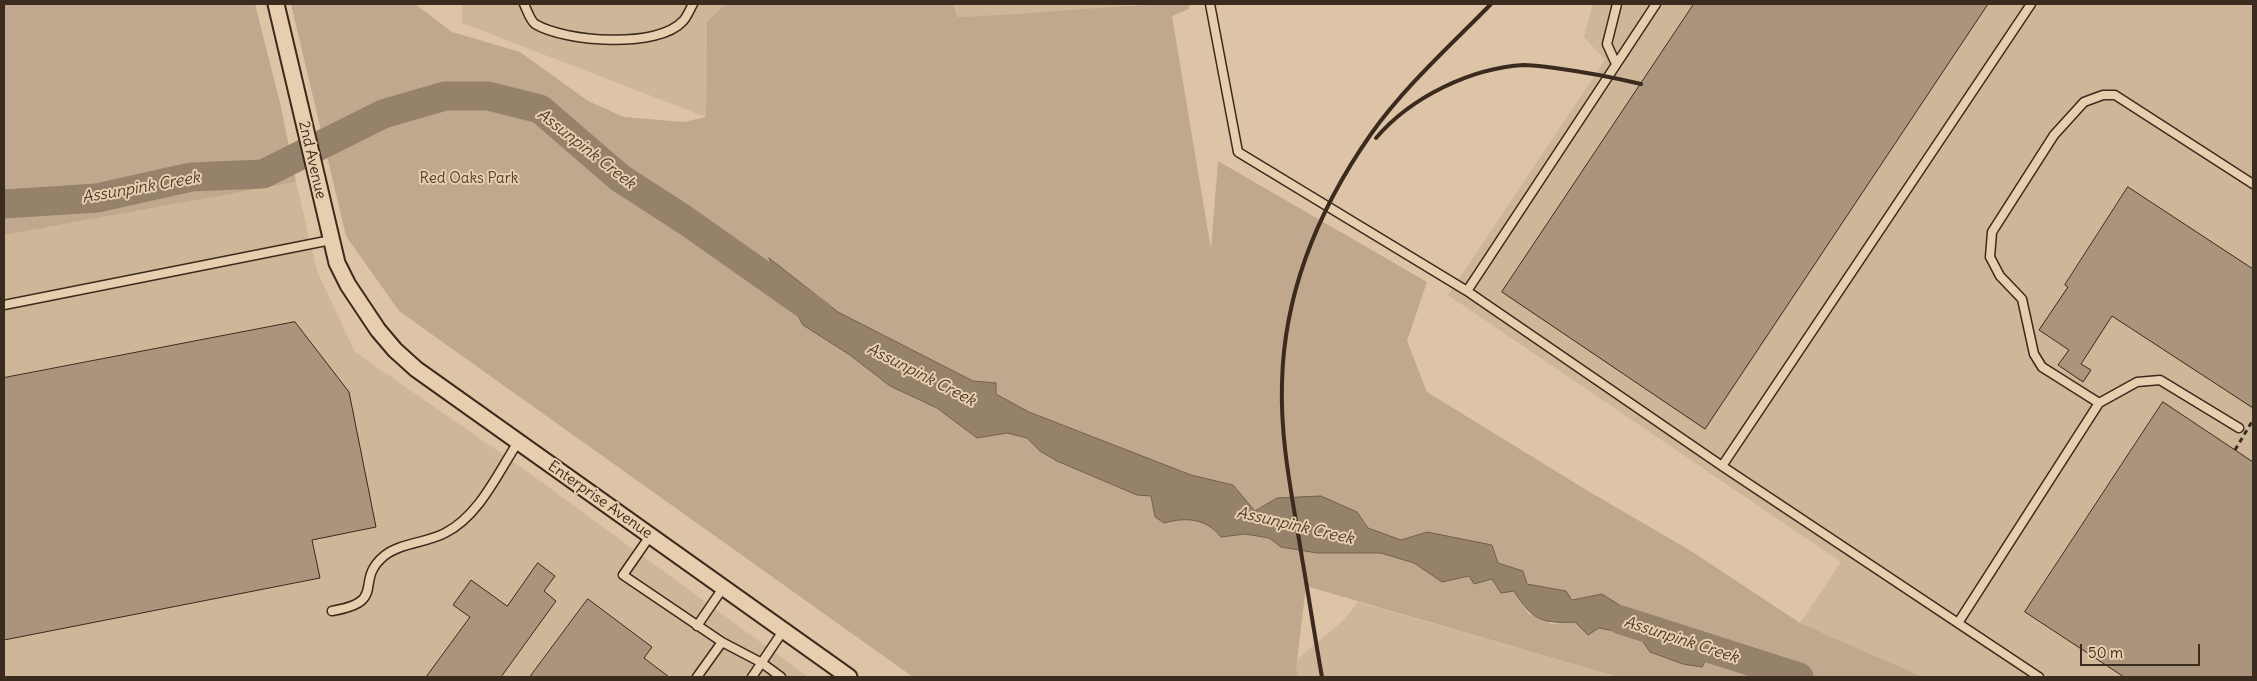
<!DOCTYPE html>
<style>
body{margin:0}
#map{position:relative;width:2257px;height:681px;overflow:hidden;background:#ddc4a6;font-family:Delius,sans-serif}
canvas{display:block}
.frame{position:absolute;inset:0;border:5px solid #3b2a1e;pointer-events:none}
.scale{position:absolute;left:2080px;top:644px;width:120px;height:22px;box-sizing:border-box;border:2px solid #3b2a1e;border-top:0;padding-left:6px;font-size:15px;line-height:18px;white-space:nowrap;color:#3b2a1e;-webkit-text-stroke:4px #e7ceaf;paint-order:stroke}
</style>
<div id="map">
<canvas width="2257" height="681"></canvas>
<div class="frame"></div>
<div class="scale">50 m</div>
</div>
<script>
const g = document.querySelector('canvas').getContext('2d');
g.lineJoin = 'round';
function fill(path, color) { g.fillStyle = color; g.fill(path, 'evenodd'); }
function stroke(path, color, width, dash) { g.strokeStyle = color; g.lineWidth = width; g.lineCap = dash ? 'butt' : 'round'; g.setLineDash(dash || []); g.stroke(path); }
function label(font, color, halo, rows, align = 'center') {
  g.font = font + ' Delius,sans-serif'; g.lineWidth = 4; g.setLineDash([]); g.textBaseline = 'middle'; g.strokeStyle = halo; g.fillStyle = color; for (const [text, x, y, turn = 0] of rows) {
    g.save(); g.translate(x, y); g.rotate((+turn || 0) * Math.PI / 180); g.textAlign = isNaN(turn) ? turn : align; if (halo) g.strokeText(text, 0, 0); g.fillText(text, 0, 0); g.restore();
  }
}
fill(new Path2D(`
 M462,4h264l-19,18 -1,95 -244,-94z
 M953,4h185l-116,11 -66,2z
 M1593,4h660v673h-330l-123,-54 41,-61 -393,-267 157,-235 -21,-23z
 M296,182l21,89 38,81 166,115 287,210h-804v-442z
 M1358,602l260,75h-339l4,-6 62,-52z`), '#ceb699');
fill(new Path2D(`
 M4,4h251l26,103 15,75 -292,53z
 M291,4h124l37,28 68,20 68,49 36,16 60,5 22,-5 1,-95 19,-18h227l4,13c78,-2 155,-13 232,-13v5l-17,7 39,233 7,-88 209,121 -20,59 20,51 161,99 103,60 109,72 123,54h-305l-312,-91 -10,83 2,8h-385l-514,-366 -53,-75zM770,259l68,53 135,69 22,2 1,11 33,18 162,63 42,10 22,26 22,-13 80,14 11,16 33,12 26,-8 71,31 25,8 4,13 38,7 7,9 30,-6 19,12 25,10 18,24 44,16 -58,-4 -11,-16 -64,-14 -23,2 -24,-11 -14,-22 -22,-12 -18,5 -5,-8 -27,6 -28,-19 -33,-10h-64l-36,-6 -12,-9 -24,-4 -24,3c-15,-19 -35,-20 -57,-14l-9,-6 -4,-21 -14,-1 -80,-34 -17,-10 -13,-13 -20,-5 -30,5 -40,-30 -47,-22 -40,-31z`), '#bfa88d');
const water = new Path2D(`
 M769,258l69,54 135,69 23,2v11l33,18 162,63 42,10 22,26 22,-13 44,-2 36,16 11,16 33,12 26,-8 65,13 6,18 25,8 4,13 39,7 6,9 30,-6 19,12 25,10 18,24 44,16 -6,11 -19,-3 -33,-12 -11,-16 -40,-8 -11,7 -13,-13c-35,2 -43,-3 -61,-31l-13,2 -9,-14 -18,5 -5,-8 -27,6 -28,-19 -33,-10h-64l-36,-6 -12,-9 -24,-4 -24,3c-15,-19 -35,-20 -57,-14l-9,-6 -4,-21 -14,-1 -80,-34 -17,-10 -13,-13 -20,-5 -30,5 -40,-30 -47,-22 -40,-31 -47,-30z`);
fill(water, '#96816b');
stroke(water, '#725e4c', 1);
stroke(new Path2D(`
 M4,204l93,-6 94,-21 72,-3 120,-60 62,-18h43l52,13 80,69 65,42 135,95
 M1621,620l178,57`), '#96816b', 29);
const building = new Path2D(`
 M1694,4h294l-283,425 -203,-137z
 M2128,187l125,82v139l-141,-92 -31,48 10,6 -8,12 -25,-17 11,-15 -30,-20 29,-43 -3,-2z
 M295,322l54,70 27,135 -64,13 8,38 -316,62v-262z
 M2163,402l90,60v215h-129l-99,-65z
 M538,563l17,13 -11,15 12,10 -55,76h-75l44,-60 -17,-12 18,-25 36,26z
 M588,599l64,48 -8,11 25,19h-139z`);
fill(building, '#aa947c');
stroke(building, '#3b2a1e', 1);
const service = new Path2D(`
 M524,4c3,6 6,16 11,20 30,18 123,25 148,-3 4,-4 7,-12 10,-17
 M1210,4l28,148 229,139 255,175 317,211
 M1616,64l-9,-20 10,-40
 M1467,291l189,-287
 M4,305l327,-65
 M2099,403l-57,-36 -8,-13 -12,-55 -22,-23 -10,-19 2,-25 62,-97 30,-33 19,-7h12l138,89
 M1722,466l309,-462
 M650,536l-27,39 99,67
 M332,611c57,-10 21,-29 52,-55 16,-13 42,-13 61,-23 34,-17 53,-60 73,-91
 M1958,623l141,-220 38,-21 23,-2 79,48
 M697,626l26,-38
 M697,677l25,-35 40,21 19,14
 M752,677l31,-46`);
const minor = new Path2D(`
 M276,4l61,259 11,22 30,45 17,20 21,19 433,308`);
stroke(service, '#3b2a1e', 11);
stroke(minor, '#3b2a1e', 19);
stroke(service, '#e7ceaf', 8);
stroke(minor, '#e7ceaf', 15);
stroke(new Path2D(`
 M1376,138c35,-41 95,-70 148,-73 10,0 21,2 31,3 29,4 57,9 86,16
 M1322,677c-7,-39 -13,-79 -20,-119 -9,-58 -22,-116 -20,-175 2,-91 38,-176 89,-249 34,-48 79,-88 120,-130`), '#3b2a1e', 4);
stroke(new Path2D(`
 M2235,450l18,-30`), '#3b2a1e', 3, [5, 4]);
label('15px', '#3b2a1e', '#e7ceaf', [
 ["2nd Avenue",312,160,77],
 ["Enterprise Avenue",600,500,35]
]);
label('15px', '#4f3d2f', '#e7ceaf', [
 ["Red Oaks Park",469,179]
]);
label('italic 16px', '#4d3b2d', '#e7ceaf', [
 ["Assunpink Creek",586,149,38],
 ["Assunpink Creek",141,188,-10],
 ["Assunpink Creek",921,375,27],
 ["Assunpink Creek",1295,526,13],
 ["Assunpink Creek",1681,640,18]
]);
</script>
